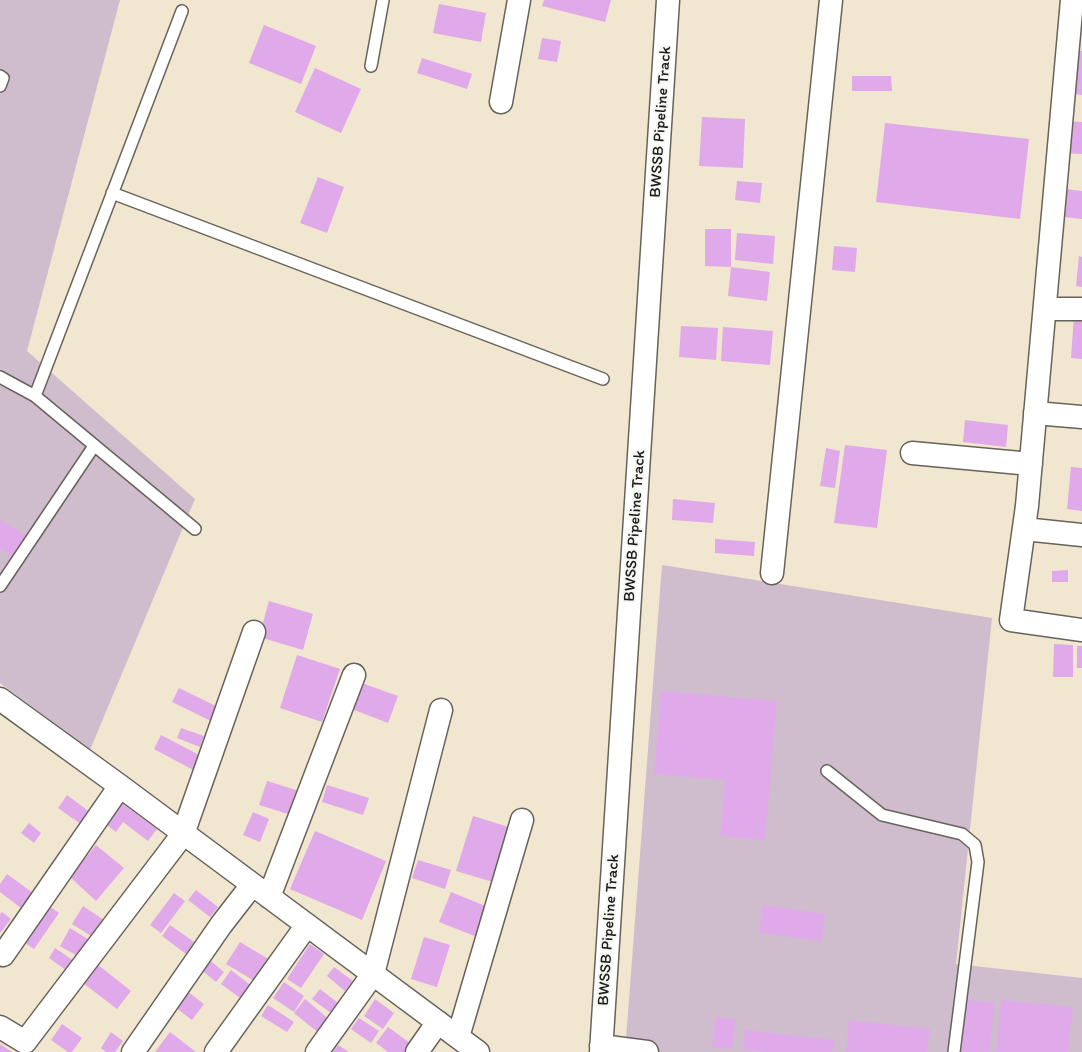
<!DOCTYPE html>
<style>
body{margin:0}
canvas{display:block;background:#f1e6cf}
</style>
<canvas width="1082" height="1052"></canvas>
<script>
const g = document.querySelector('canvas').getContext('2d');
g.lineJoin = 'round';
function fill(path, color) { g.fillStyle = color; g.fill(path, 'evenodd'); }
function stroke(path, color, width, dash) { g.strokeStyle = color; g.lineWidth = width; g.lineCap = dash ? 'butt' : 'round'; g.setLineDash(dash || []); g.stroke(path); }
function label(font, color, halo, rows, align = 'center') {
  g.font = font + ' Itim,sans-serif'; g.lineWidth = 4; g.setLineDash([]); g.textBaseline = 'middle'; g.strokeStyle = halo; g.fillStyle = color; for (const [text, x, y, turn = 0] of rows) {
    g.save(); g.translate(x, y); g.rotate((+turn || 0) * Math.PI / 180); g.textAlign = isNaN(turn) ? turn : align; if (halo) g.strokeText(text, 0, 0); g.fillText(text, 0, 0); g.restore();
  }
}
fill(new Path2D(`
 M0,0h120l-93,351 168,148 -105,251 -90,-67z
 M662,565l330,53 -36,346 126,14v74h-457z`), '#cfbdce');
fill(new Path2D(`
 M544,0h67l-6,22 -63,-16z
 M439,4l47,9 -5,29 -48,-9z
 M264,25l52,21 -15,38 -52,-21z
 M542,38l19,3 -4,21 -19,-3z
 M1072,49l10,2v44l-17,-2z
 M422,58l50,16 -5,15 -50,-16z
 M315,68l46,21 -20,44 -46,-21z
 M852,76h39l1,15h-40z
 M702,117l43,2 -2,49 -44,-2z
 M1064,121l18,1v32l-19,-1z
 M885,123l144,16 -9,80 -144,-17z
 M318,177l26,10 -17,46 -27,-10z
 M737,181l25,2 -2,20 -25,-3z
 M1058,188l24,3v28l-27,-3z
 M705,229h26v38l-26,-1z
 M737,233l38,3 -2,28 -38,-4z
 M834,246l23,2 -2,24 -23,-2z
 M1079,256l3,1v30l-6,-1z
 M731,267l39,5 -3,29 -39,-5z
 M1074,315l8,1v43l-11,-1z
 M681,326l37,2 -2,32 -37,-3z
 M723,327l50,4 -3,34 -49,-4z
 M965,420l43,5 -2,22 -43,-5z
 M845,445l42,5 -10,78 -43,-5z
 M826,448l14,3 -5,37 -15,-2z
 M1071,467l11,1v43l-15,-2z
 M673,499l42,4 -2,20 -41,-3z
 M0,520l27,16 -13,22 -14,-9z
 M715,539l40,3 -1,14 -39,-3z
 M1068,570v12h-16v-11z
 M269,601l44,13 -10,36 -44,-13z
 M1054,644l19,1v32h-20z
 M1077,646h5v22h-5z
 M297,655l43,14 -18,53 -42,-14z
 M359,682l39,14 -10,27 -39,-15z
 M179,688l41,20 -7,14 -41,-20z
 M661,691l116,10 -12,139 -45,-4 5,-56 -71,-6z
 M181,728l23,8 -4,11 -23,-9z
 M161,735l44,23 -8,14 -43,-23z
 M267,781l32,10 -8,24 -32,-10z
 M327,785l42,13 -6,17 -41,-13z
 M67,795l24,18 -9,12 -24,-17z
 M119,801l38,28 -9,12 -25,-19 -7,10 -12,-9z
 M253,812l16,7 -9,23 -17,-7z
 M473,816l36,11 -16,55 -37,-11z
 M29,823l12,10 -7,10 -13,-10z
 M315,831l71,30 -24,59 -72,-31z
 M96,845l28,23 -28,33 -26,-24z
 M418,860l33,10 -6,19 -33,-11z
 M7,874l26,19 -12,15 -21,-16v-8z
 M196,890l22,17 -8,10 -22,-17z
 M451,892l37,15 -11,30 -38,-15z
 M174,893l11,8 -24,32 -11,-8z
 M46,904l13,9 -25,36 -13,-9z
 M763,905l62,9 -3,27 -63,-8z
 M83,906l27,18 -11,17 -27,-17z
 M2,912l9,7 -11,14v-19z
 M170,925l24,17 -8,12 -24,-18z
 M70,928l21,13 -10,17 -21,-12z
 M424,937l26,8 -13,42 -26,-8z
 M240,942l35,21 -14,22 -35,-21z
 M310,944l14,10 -23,34 -14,-9z
 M55,948l22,15 -7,10 -21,-15z
 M206,957l18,15 -8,10 -18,-15z
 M97,964l34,27 -14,18 -34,-26z
 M334,967l19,14 -8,10 -18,-15z
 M231,970l26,20 -10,13 -26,-19z
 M284,982l20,14 -10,16 -21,-14z
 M183,988l21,16 -12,16 -21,-16z
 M320,989l22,17 -7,10 -23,-17z
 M305,999l26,22 -11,13 -26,-21z
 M375,999l19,14 -11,16 -19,-13z
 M966,1000l28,2 -4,50h-28z
 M1001,1000l72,7 -5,45h-72z
 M268,1005l26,17 -7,10 -26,-16z
 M716,1017l20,2 -4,30 -20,-2z
 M359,1018l20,13 -8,12 -20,-14z
 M849,1020l81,9 -3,23h-81z
 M62,1024l20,14 -10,14h-4l-17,-12z
 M388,1027l26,19 -4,6h-22l-12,-9z
 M745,1030l89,10 -2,12h-67l-22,-3z
 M111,1032l12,9 -8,11h-9l-5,-4z
 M170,1032l26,20h-41z
 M0,1044l12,8h-12z
 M338,1045l11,7h-16z`), '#e0a9e9');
const lane = new Path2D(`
 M371,66l12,-66
 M0,76l3,2 -3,8
 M112,193l491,186
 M0,377l35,19 160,133
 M35,396l147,-385
 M0,586l94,-140
 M827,771l55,44 80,19 13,11 3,17 -24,190`);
const street = new Path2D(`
 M1072,0l-45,506 -16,114 71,10
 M501,102l18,-102
 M1045,309h37
 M1035,413l47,4
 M912,453l119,11
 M1024,529l58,6
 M772,573l59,-573
 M0,699l120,87 358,266
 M269,897l85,-222
 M3,955l117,-169
 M0,1027l25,15 158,-208 71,-202
 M458,1037l64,-217
 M601,1046l46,6
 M133,1052l88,-127 31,-40
 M216,1052l91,-127
 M317,1052l56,-78 68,-264
 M417,1052l21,-30
 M601,1052l67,-1052`);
stroke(lane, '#67635b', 14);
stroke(street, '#67635b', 25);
stroke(lane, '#fff', 11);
stroke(street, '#fff', 22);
label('16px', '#1c1c1c', '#f6f6f2', [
 ["BWSSB Pipeline Track",661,122,-86],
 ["BWSSB Pipeline Track",635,526,-86],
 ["BWSSB Pipeline Track",609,930,-86]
]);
</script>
